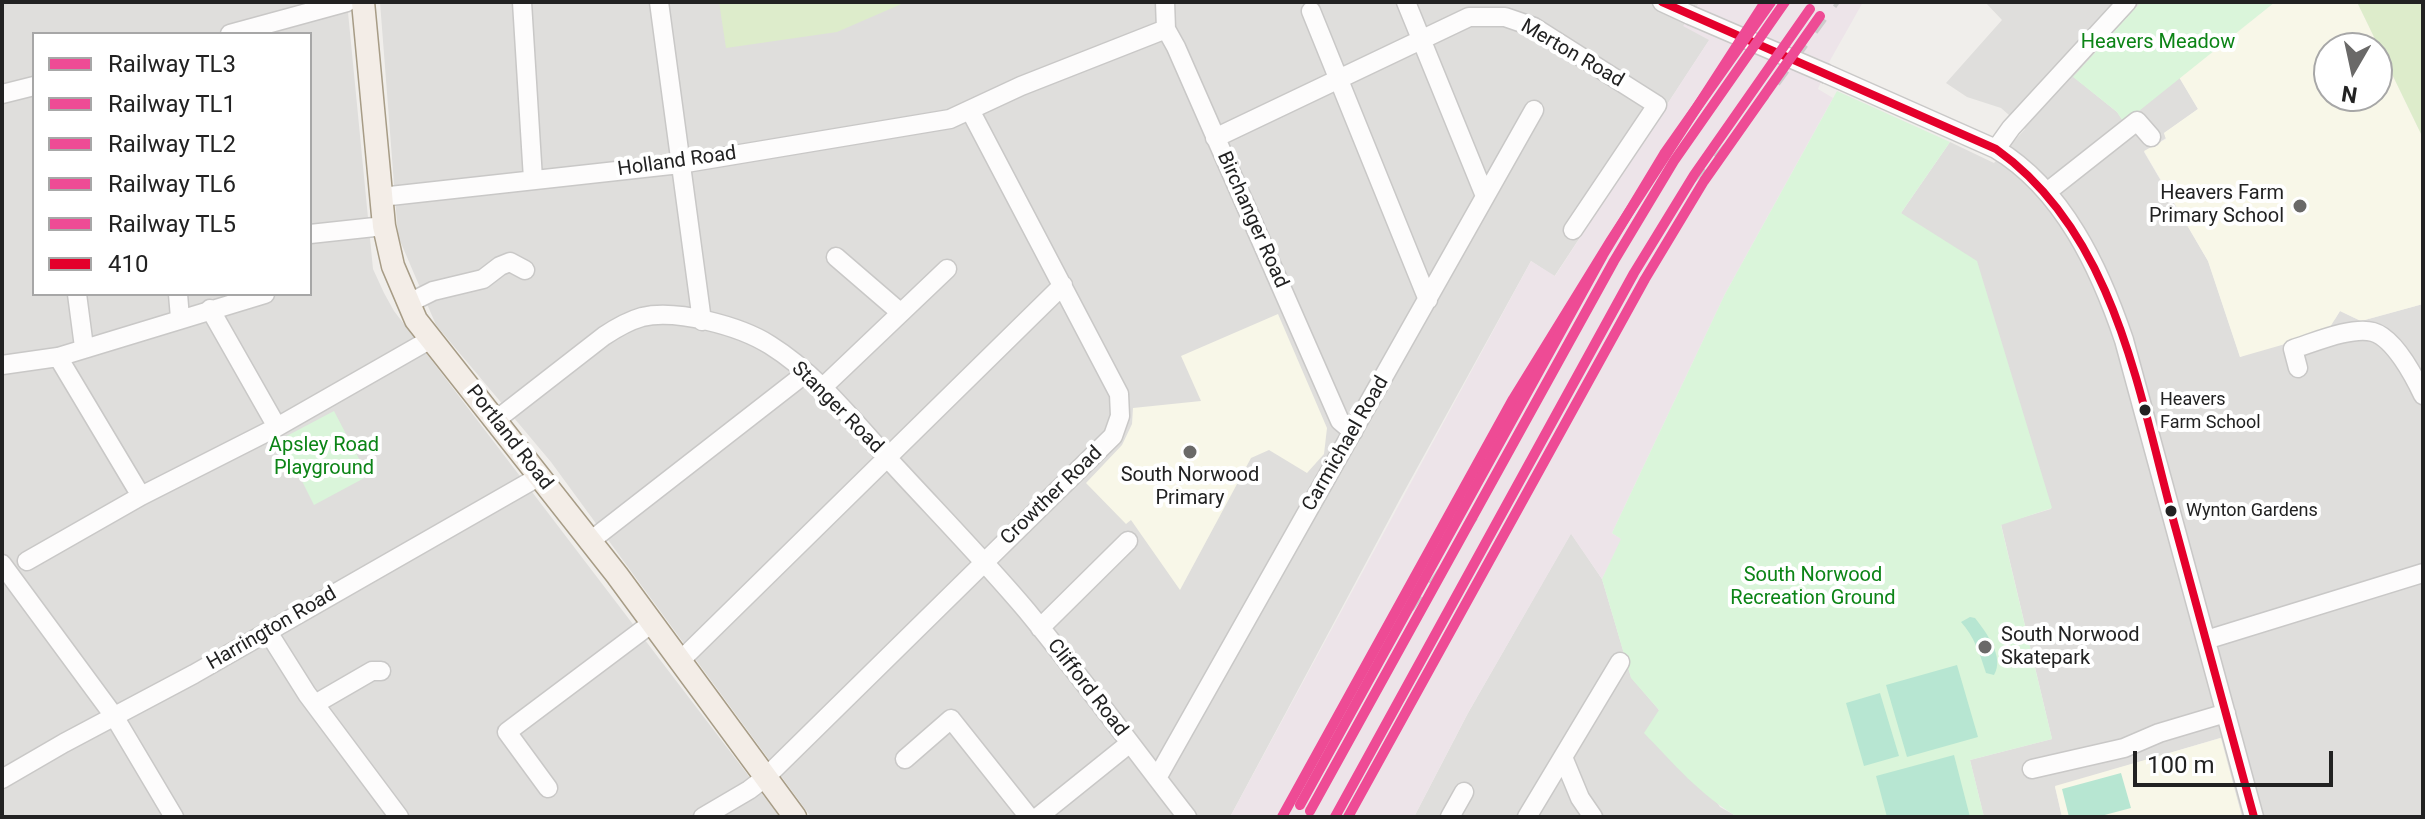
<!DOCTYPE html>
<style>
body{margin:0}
#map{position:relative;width:2425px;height:819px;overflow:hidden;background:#f0eeeb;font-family:Roboto,sans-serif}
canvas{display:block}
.frame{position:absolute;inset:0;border:4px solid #222;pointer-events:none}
.legend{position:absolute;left:32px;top:32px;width:280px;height:264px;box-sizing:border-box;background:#fff;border:2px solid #a7a7a7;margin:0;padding:10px 14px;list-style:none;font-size:24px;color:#222}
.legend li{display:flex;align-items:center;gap:16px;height:40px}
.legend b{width:40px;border:2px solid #a7a7a7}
.north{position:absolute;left:2313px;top:32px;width:80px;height:80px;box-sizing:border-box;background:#fff;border:2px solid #a7a7a7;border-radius:50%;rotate:189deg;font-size:22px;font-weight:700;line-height:32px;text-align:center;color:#222}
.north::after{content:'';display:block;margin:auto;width:28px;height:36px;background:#6a6968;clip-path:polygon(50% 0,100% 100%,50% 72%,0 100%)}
.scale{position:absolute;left:2133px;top:751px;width:200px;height:36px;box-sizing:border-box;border:4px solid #222;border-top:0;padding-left:10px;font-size:24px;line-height:28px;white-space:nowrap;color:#222;-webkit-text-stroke:6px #fff;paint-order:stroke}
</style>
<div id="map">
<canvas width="2425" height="819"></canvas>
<div class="frame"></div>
<ul class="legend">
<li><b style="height:10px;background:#ee4b95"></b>Railway TL3</li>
<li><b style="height:10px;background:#ee4b95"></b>Railway TL1</li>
<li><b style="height:10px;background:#ee4b95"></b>Railway TL2</li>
<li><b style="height:10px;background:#ee4b95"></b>Railway TL6</li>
<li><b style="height:10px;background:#ee4b95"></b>Railway TL5</li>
<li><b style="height:10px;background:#e4002b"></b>410</li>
</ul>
<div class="north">N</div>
<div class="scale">100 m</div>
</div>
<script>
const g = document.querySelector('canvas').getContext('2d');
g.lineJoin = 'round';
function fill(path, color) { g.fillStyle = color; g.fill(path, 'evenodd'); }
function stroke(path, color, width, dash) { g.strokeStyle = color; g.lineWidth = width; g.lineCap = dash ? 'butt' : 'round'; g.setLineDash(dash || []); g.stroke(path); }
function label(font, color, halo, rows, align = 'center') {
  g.font = font + ' Roboto,sans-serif'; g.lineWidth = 8; g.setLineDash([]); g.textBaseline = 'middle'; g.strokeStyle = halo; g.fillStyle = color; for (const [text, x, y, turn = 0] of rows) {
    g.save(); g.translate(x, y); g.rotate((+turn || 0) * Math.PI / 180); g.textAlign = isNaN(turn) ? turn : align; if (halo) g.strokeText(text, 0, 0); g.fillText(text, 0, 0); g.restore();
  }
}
fill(new Path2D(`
 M2,2h345l26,267 11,24 10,18 386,506h-778zM34,34h276v260h-276z
 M380,2h1320l-10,13 20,24 -156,238 -23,-16 -131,238 -170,318h-419l-260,-355 -115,-137 -38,-89z
 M1985,2h156l-67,75 43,35 7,10 55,-45 19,32 -34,24 2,5 -22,14 64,109 32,96 95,-38 5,-8 21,10 62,-17v513h-181l-22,-79 -165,49 7,30h-78l-14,-57 82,-21 -51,-215 50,-15 -150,-296 49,-71 44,21 31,-34 -24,-21 -34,-11 -21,-14 56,-63z
 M1571,533l31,46 29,98 28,33 61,97 18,10h-324l54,-104z`), '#dfdedc');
fill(new Path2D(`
 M1700,2h163l-35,62 -10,25 15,9 -108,196 -113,239 10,6 -20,40 -31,-45 -103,179 -54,104h-184l301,-556 24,15 154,-236 -26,-14z`), '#ede4e9');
fill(new Path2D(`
 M2275,2h82l66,136v166l-62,17 -21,-10 -13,21 -87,25 -32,-96 -64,-110 22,-12 -2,-6 34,-24 -19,-32zM2329,48h48v48h-48z
 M1278,314l49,114 -3,26 -17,19 -38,-23 -18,8 -71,132 -49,-70 -5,4 -40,-41 36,-38 10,-21 1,-16 68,-7 -20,-45z
 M2221,738l21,79h-180l-7,-31z`), '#f8f7e8');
fill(new Path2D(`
 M719,2h187l-69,30 -111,16z
 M2357,2h66v136z`), '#ddeccb');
fill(new Path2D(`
 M2141,2h134l-151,121 -7,-11 -44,-35z
 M1837,91l113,51 -49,71 76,48 75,247 -51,17 51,214 -82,21 14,57h-246c-37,-21 -65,-54 -94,-84l15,-23 -28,-32 -29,-99 19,-40 -9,-6 113,-239z
 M334,411l34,65 -54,29 -33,-66z`), '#daf5da');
fill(new Path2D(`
 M1970,617l5,1c11,14 30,39 19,57l-8,-2c-6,-19 -12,-37 -25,-51z
 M1957,665l21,72 -71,20 -21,-72z
 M1880,693l19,63 -35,10 -18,-63z
 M1954,755l16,62h-83l-11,-41z
 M2121,773l10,35 -34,9h-28l-7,-28z`), '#b7e6d2');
const minor = new Path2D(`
 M522,2l11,177
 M659,2l43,319
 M1165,2l1,27 10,18 164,374 13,11
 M1406,2l79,194
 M1662,2l28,13
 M1311,11l117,289
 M230,34l117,-32
 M1827,74l169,75c67,40 104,120 128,191l130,477
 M2,94l32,-8
 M1215,138l254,-121h36l29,10 123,78 -84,125
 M1996,149l15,-21 116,-126
 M2047,192l90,-71 14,16
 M381,197l299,-33 270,-45 71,-33 145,-57
 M310,234l74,-8
 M836,257l65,56
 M77,294l7,53
 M178,294l2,24
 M409,303l24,-12 50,-12 17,-13 10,-4 15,8
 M210,309l67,118
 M58,357l83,139
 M2,365l56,-8 207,-63
 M2298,368l-5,-19c20,-6 59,-23 80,-17 21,6 41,44 50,63
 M822,388l125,-119
 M496,420l108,-84c12,-8 24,-15 38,-19 35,-8 98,9 128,28 48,30 84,77 122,118 45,49 92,97 135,148 55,67 107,138 160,206
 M589,542l217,-169
 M27,561l114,-65 136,-69 154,-88
 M2,564l112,152 60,101
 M1040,628l88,-87
 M268,632l39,62 92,123
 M2206,640l217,-67
 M681,660l382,-375
 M315,704l57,-33h9
 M1563,757l17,41 13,19
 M905,759l46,-40 78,98
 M2032,769l92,-21 35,-15 67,-20
 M1157,778l377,-668
 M2,779l62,-36 130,-69 346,-198
 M548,788l-41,-56 145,-109
 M703,817l46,-27 17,-13 347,-341 7,-20 -1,-22 -148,-282
 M1038,817l92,-74
 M1450,817l14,-25
 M1527,817l93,-155`);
const major = new Path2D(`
 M363,2l21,224 9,40 23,54 201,255 178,242`);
stroke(minor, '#c9c8c7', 21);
stroke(major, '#a79c86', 25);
stroke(minor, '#fdfcfc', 18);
stroke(major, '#f3ede7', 22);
stroke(new Path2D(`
 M1673,205l103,-118 62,-85
 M1375,662l101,-144`), '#ccc', 4, [16, 16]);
const minorBridge = new Path2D(`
 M1690,15l137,59`);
stroke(minorBridge, '#c9c8c7', 21, []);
stroke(minorBridge, '#fdfcfc', 18);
stroke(new Path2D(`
 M1662,2l334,147c121,86 143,247 180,381 26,96 52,191 78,287`), '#e4002b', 8);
stroke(new Path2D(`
 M1282,817l231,-418 98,-159 154,-238`), '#ee4b95', 10);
stroke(new Path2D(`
 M1335,817l299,-544 60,-98 116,-166`), '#ee4b95', 10);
stroke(new Path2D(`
 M1310,811l304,-550 60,-100 111,-159`), '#ee4b95', 10);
stroke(new Path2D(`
 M1348,817l297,-538 59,-98 116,-165`), '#ee4b95', 10);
stroke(new Path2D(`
 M1300,805l303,-550 61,-101 107,-152`), '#ee4b95', 10);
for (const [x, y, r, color] of [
 [2300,206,8,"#6a6968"],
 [2145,410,7,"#222"],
 [1190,452,8,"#6a6968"],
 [2171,511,7,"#222"],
 [1985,647,8,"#6a6968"]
]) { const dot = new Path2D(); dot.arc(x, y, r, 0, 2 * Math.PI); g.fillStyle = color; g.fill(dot); stroke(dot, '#fff', 3); }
label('18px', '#222', '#fff', [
 ["Heavers",2160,400],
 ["Farm School",2160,423],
 ["Wynton Gardens",2186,511]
], 'left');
label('20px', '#0c8416', '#fff', [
 ["Heavers Meadow",2158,43],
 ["Apsley Road",324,446],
 ["Playground",324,469],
 ["South Norwood",1813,576],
 ["Recreation Ground",1813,599]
]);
label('20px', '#222', '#fff', [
 ["Merton Road",1572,54,30],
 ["Holland Road",677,162,-8],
 ["Birchanger Road",1252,220,66],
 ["Stanger Road",837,408,45],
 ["Portland Road",509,438,52],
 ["Carmichael Road",1346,444,-60],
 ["Crowther Road",1052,496,-44],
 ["Harrington Road",272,629,-30],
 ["Clifford Road",1087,688,52]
]);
label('20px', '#222', '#fff', [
 ["Heavers Farm",2284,194],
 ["Primary School",2284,217],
 ["South Norwood",1190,476,"center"],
 ["Primary",1190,499,"center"],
 ["South Norwood",2001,636,"left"],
 ["Skatepark",2001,659,"left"]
], 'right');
</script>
